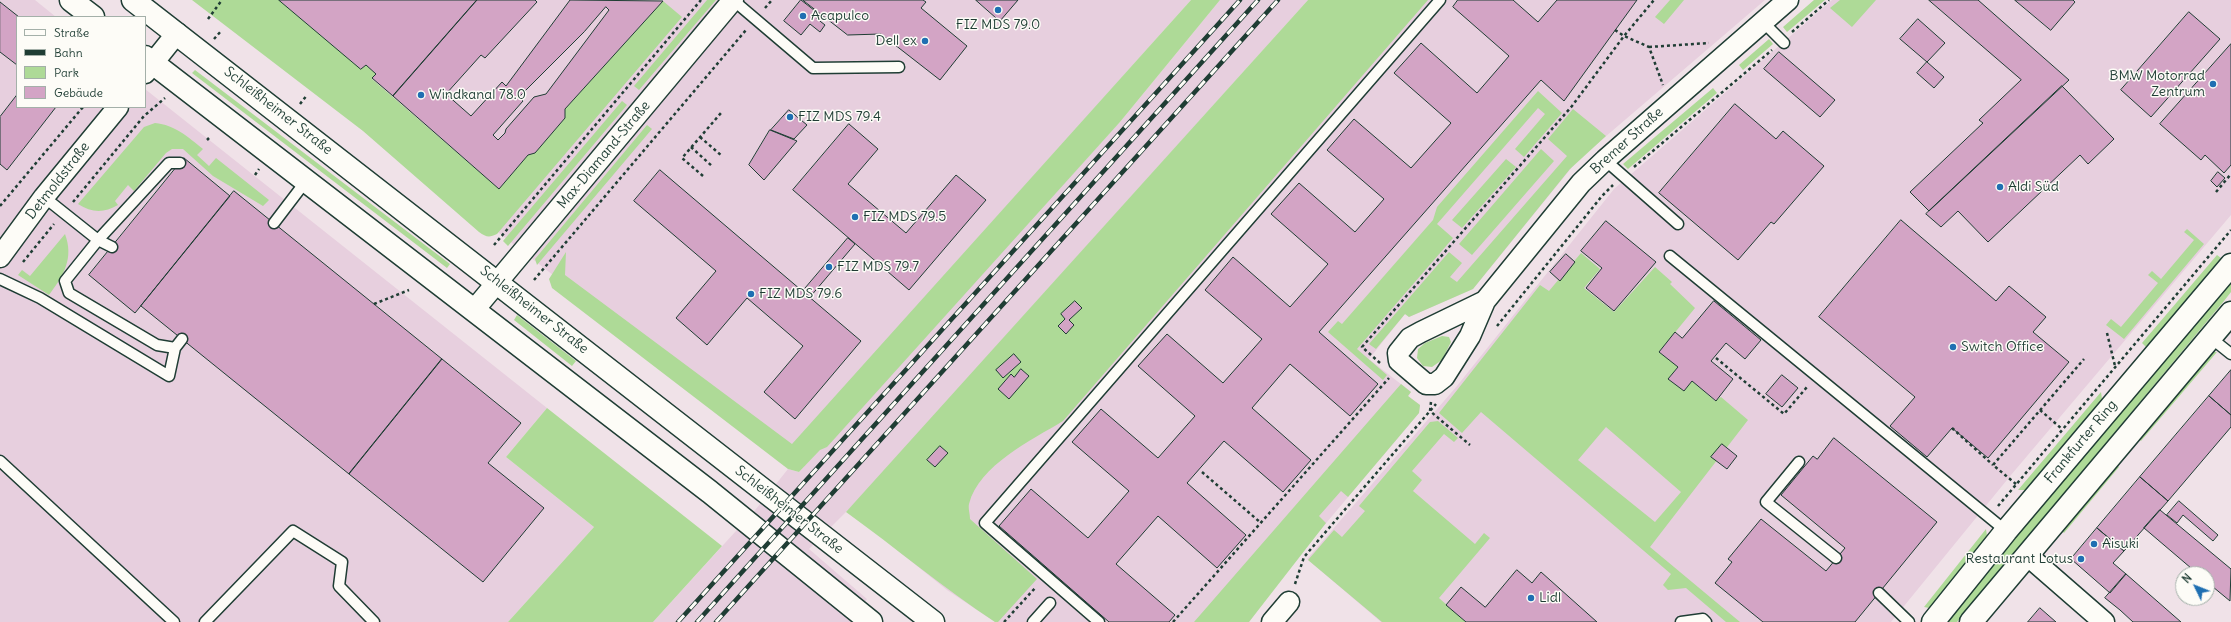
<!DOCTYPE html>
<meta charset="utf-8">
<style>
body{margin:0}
#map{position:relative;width:2231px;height:622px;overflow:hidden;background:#f0e2e8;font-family:Delius,sans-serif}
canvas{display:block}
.legend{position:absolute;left:16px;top:16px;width:130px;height:92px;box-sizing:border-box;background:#fdfcf7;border:1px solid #a4b0a9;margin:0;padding:5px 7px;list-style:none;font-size:12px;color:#1f3d34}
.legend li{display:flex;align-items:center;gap:8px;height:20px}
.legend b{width:20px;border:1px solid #a4b0a9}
.north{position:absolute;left:2175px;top:566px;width:40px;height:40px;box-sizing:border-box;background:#fdfcf7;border:1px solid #a4b0a9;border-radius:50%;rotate:313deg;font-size:11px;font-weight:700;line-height:16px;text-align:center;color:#1f3d34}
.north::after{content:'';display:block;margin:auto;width:14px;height:18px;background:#1f6fb2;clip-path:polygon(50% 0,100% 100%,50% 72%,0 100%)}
</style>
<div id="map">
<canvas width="2231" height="622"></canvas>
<ul class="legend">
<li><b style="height:5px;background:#fdfcf7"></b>Straße</li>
<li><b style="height:5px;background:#1f3d34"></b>Bahn</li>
<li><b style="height:11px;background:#aeda97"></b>Park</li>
<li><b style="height:11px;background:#d3a4c5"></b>Gebäude</li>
</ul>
<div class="north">N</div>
</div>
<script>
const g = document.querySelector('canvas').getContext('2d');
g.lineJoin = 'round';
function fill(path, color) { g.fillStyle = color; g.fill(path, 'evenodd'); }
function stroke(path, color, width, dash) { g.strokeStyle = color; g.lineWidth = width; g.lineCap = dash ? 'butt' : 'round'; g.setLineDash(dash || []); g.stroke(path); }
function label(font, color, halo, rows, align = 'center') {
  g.font = font + ' Delius,sans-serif'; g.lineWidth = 3; g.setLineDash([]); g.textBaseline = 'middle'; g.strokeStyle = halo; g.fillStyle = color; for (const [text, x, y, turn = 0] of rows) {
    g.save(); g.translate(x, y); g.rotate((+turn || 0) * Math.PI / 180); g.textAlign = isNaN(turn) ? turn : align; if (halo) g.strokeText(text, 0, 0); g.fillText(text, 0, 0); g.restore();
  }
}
fill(new Path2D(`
 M0,0h35l21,17h-39v90h128v-18l402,319 -41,49 88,70 -86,95h-508z
 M200,0h991l-407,455z
 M1220,0h88l-448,498 -51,51 58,50 -16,23h-198l103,-113 32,-40 11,3 321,-350z
 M1354,0h411l-188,161 -104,128 -64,28 -4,-3 -36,45 42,33 -3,4 12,9 -1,8 -119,141 -51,68h-254l-48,-32 -60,-48z
 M1832,0h399v215l-220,260 -120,147h-510l-74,-63 150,-173 157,-197z`), '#e7cfde');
fill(new Path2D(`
 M192,0h87l82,69 5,-4 10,9 -4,5 127,110 29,-34 7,-2 30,-35v-9l98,-108 19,16 -185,217c-8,4 -11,3 -18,-2l-116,-101z
 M707,0h9l-77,90 -5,-4z
 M1191,0h29l-100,122 -293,325 -7,3 -21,22 -11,-3 -236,-181 -3,-9 17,-27 -1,23 227,169z
 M1308,0h120l-365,421c-31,19 -84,44 -94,83 -1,4 1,10 1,15l67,60 -39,43h-3c-52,-34 -99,-74 -149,-110z
 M1670,0h14l-20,24 -9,-7z
 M1814,0h11l-38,32 -4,-5z
 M1840,0h36l-24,27 -22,-19z
 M1769,39l4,5 -30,26 -4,-5z
 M195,70l255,194 -3,4 -255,-195z
 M1713,88l4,5 -89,76 -5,-5z
 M1538,91l24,22 -38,44 -9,-8 30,-35 -7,-6 -101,116 16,14 -96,111 30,26 -4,5 -55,-48 10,-11 4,3 91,-104 4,-13z
 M622,101l5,4 -119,141 -5,-5z
 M1573,109l33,27 -36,33 -97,120 -64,28 -4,-3 -29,35 -7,-5 80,-92 13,11 -12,14 7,5 110,-126 -19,-17z
 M155,123c20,2 33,14 48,26l-6,6 12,11 7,-8 53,42 -6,6 -50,-30 -30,-27h-11l-6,4 -32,38 -6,-6 -13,16 3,4c-14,8 -26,8 -40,-1l66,-77z
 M647,125l5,4 -115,136 -2,-6z
 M1541,149l13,12 -82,94 -13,-11z
 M1506,159l10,8 -54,61 -10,-8z
 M2187,229l17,15 -80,95 -18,-14 5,-6 10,8 37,-44 -10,-8 4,-4 9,8 33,-39 -10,-8z
 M65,234c9,24 -1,41 -16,61l-31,-20 4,-5 8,6z
 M1581,253l19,16 -16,19 30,24 41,-45 17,15 -2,2 25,24 -36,44 19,15 -10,12 16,12 8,-10 23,20 6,-4 27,23 -98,127 90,75h-14l-40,-34 -18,2 -5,-5 8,-11 -190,-162 -19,21 -23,-20 101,-128 9,6zM1606,427l75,65 -26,30 -77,-62z
 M2217,255l4,3 -75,89 -4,-4z
 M2231,280v12l-7,9 -267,321h-11l75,-93z
 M517,315l59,46 -4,5 -58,-46z
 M1442,336l7,1 2,5 -9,18 -10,7 -9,-1 -6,-8 1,-9 7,-6z
 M2209,352h8l-76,89 -4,-4z
 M1401,384l10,8 -3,4 12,9 -1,8 -71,84 -7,-6 -22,25 7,7 -77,99h-55z
 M2101,392l1,7 -77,91h-7z
 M547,408l175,138 -69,76h-145l86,-95 -88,-70z
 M1438,421l20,17 -4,4 -10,-8 -32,37 10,9 -9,11 62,53 9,-11 6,5 -51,60 27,24h-84l-74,-62 26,-30 8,7 23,-26 -6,-5 71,-84z
 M2116,464l3,3 -55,66 -4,-4z
 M1986,529l1,7 -58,72 -5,-1z`), '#aeda97');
const building = new Path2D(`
 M279,0h198l-84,96 -21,-18 4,-4 -10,-9 -5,4z
 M477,0h58l2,2 -52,56 -4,-3 -35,39 25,22 31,-34 4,4 64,-86 93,1 -98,108v9l-30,35 -7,2 -29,34 -106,-93zM606,7l3,3 -63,84 -12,3 -28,32 -1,4 -7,7 -5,-5 30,-34 -4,-4 65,-65z
 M801,0l18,14 -3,4 9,7 -5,7 -10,-8 -9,11 -17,-14z
 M803,0h120l3,2 -5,6 46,38 -27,34 -59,-46 -33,1z
 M976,0h42l-18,21z
 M1458,0h55l25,22 19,-22h80l-73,101 -23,-21 -222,252 59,52 -28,32 -60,-52 -38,44 59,52 -28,32 -59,-51 -37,42 59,52 -29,33 -59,-52 -42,48 59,51 -6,7h-60l-110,-96 32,-37 57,49 41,-47 -57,-49 29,-33 57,49 37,-42 -57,-50 29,-32 56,49 39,-44 -57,-49 28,-33 57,50 38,-43 -57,-50 28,-31 56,49 29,-33 -57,-49 27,-31 57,49 40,-45 -57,-50 27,-30 56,50 32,-37 -56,-49z
 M1929,0h49l91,80 -140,131 -19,-19 73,-69 -4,-3 42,-40z
 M2015,0h58l2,2 -24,28z
 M0,2l19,15h-2v48l-17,-13z
 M2189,12l31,27 -69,78 -30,-27z
 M1918,19l27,24 -18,19 -27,-23z
 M2231,44v121l-7,8 -19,-18 -4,5 -41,-36z
 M1779,52l56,48 -15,17 -56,-48z
 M1927,62l17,15 -10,11 -17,-15z
 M2062,86l52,53 -26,25 -8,-9 -92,87 -30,-31 -17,16 -15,-13z
 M17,95v12h39l-49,63 -7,-6v-47z
 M1735,104l41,35 7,-8 41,35 -50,58 -3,-2 -33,38 -79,-67z
 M789,110l18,15 -13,14 -23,-9z
 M849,124l29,25 -30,35 58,49 50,-58 30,25 -77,90 -116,-100z
 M770,130l27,11 -33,39 -15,-15z
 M184,158l46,38 -95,117 -46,-38z
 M660,170l201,171 -66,78 -31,-27 39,-46 -56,-48 -40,47 -31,-27 40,-47 -82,-70z
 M2218,172l7,6 -8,9 -6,-6z
 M234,191l208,168 -93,115 -208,-168z
 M1901,220l95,81 13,-15 37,31 -13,15 36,30 -81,96 -36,-30 -25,29 -37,-31 25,-29 -96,-80z
 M1606,221l50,41 -42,49 -28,-23 16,-20 -21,-17z
 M848,238l7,6 -45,53 -7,-6z
 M1566,254l9,8 -15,19 -10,-9z
 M1075,301l7,7 -13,12 5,5 -8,9 -8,-8 7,-7 -4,-5z
 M1714,301l47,39 -16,19 -19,-16 -15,18 22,18 -17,22 -24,-20 -8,10 -16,-12 10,-12 -19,-15 16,-20 7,6z
 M1014,354l7,8 -18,16 -7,-8z
 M442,359l79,64 -33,40 56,45 -61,74 -134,-108z
 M1021,369l8,7 -20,23 -11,-10 13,-15 3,3z
 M2231,370v45l-22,-19z
 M1782,375l16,13 -16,19 -16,-13z
 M2209,396l22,19v12l-63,74 -28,-24z
 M1834,438l103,84 -82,100h-92l-48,-39 17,-21 -4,-3 33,-40 65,52 19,-23 -64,-53 32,-39 4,3z
 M1722,444l15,12 -10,13 -16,-12z
 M940,446l8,7 -13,14 -8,-7z
 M2140,477l28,24 -44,50 -27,-23z
 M2179,501l39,34 -5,6 -30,-26 -6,8 -10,-8z
 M2160,510l71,59 -1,32 -23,-19v-8h-9l-54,-46z
 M2097,528l27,23 -11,12 13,11 -16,19 -39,-34z
 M1517,570l15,13 9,-11 56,50h-131l-20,-17 15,-18 24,20z
 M2126,574l55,48h-48l-13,-12 -15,-12z
 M2040,608l16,14h-28z`);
fill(building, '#d3a4c5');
stroke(building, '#1f3d34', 1);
const lane = new Path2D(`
 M733,0l80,68 86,-1
 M1763,22l21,21
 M1605,160l73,64
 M180,163h-11l-71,77 -33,41 4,12 88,52 18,3 7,-9
 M44,197l54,43 14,7
 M274,223l32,-42
 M1670,256l336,275
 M0,279l40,19 129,78 6,-28
 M2211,338l20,16
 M0,461l174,161
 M1799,462l-33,40 70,56
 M1879,593l30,29
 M205,622l88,-91 49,31 -3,24 35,36
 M1033,622l17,-19
 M1099,622l-114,-99 455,-523
 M1681,622l22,-3 3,3`);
const street = new Path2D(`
 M145,73l32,-40
 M0,257l44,-60 74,-90
 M1485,301l-64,31 -11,6 -12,15 1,8 27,23h9l9,-7 26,-41 15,-35 96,-118 24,-23 183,-160
 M474,310l259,-310
 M2027,555l77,67
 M1272,622l17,-20`);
const secondary = new Path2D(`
 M71,0l22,17
 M133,0l800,622
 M145,57l565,435 161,130`);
const primary = new Path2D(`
 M1933,622l73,-91 225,-266
 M1971,622l260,-309`);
stroke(lane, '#1f3d34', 13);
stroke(street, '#1f3d34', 23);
stroke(secondary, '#1f3d34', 25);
stroke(primary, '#1f3d34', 25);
stroke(new Path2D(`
 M765,8l7,-8
 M208,19l14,-19
 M1615,30l9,6 25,11 14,38
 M1792,32l37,-32
 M214,39l8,-9
 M1649,47l60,-4
 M300,104l7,-9
 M700,137l22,19
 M207,140l2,-2
 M691,147l22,20
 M1634,167l138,-117
 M255,175l4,-6
 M703,176l-21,-18 39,-45
 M2216,192l15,-18
 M73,202l71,-86 21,-18
 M0,206l83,-99
 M494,245l207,-245
 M23,262l31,-38
 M534,280l212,-250
 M374,304l35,-14
 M1497,326l105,-130 11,-11
 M2107,333l8,33
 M1716,358l68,56 23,-27
 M1380,363l-18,-16 210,-241 52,-70 30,-36
 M1431,402l-1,9 40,34
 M2040,410l22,19
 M1952,428l41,37
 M1202,472l59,51
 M2016,484l-23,-19 91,-106
 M1998,506l233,-276
 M1295,584l9,-27 132,-153
 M1004,622l32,-35
 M1173,622l216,-244`), '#1f3d34', 2.5, [3, 3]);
stroke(lane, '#fdfcf7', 10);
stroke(street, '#fdfcf7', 20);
stroke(secondary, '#fdfcf7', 22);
stroke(primary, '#fdfcf7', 22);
const rail = new Path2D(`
 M678,622l562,-622
 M697,622l561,-622
 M716,622l562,-622`);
stroke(rail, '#1f3d34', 4.5);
stroke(rail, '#fdfcf7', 3, [9]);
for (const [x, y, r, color] of [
 [998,10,4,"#1f6fb2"],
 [803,16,4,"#1f6fb2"],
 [925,41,4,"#1f6fb2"],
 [2213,84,4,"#1f6fb2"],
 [421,95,4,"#1f6fb2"],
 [790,117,4,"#1f6fb2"],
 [2000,187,4,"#1f6fb2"],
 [855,217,4,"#1f6fb2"],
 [829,267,4,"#1f6fb2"],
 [751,294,4,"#1f6fb2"],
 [1953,347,4,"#1f6fb2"],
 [2094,544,4,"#1f6fb2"],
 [2081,559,4,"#1f6fb2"],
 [1531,598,4,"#1f6fb2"]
]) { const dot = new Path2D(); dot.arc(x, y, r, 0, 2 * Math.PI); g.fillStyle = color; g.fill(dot); stroke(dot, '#fdfcf7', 1.5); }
label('14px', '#1f3d34', '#fdfcf7', [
 ["Acapulco",811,16],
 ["FIZ MDS 79.0",998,25,"center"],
 ["Dell ex",917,41,"right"],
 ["BMW Motorrad",2205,76,"right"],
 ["Zentrum",2205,92,"right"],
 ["Windkanal 78.0",429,95],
 ["FIZ MDS 79.4",798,117],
 ["Aldi Süd",2008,187],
 ["FIZ MDS 79.5",863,217],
 ["FIZ MDS 79.7",837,267],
 ["FIZ MDS 79.6",759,294],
 ["Switch Office",1961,347],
 ["Aisuki",2102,544],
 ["Restaurant Lotus",2073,559,"right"],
 ["Lidl",1539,598]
], 'left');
label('14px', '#1f3d34', '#fdfcf7', [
 ["Schleißheimer Straße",278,111,38],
 ["Bremer Straße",1627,141,-42],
 ["Max-Diamand-Straße",604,155,-50],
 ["Detmoldstraße",58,181,-52],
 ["Schleißheimer Straße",534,310,38],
 ["Frankfurter Ring",2081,442,-50],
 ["Schleißheimer Straße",789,510,38]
]);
</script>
